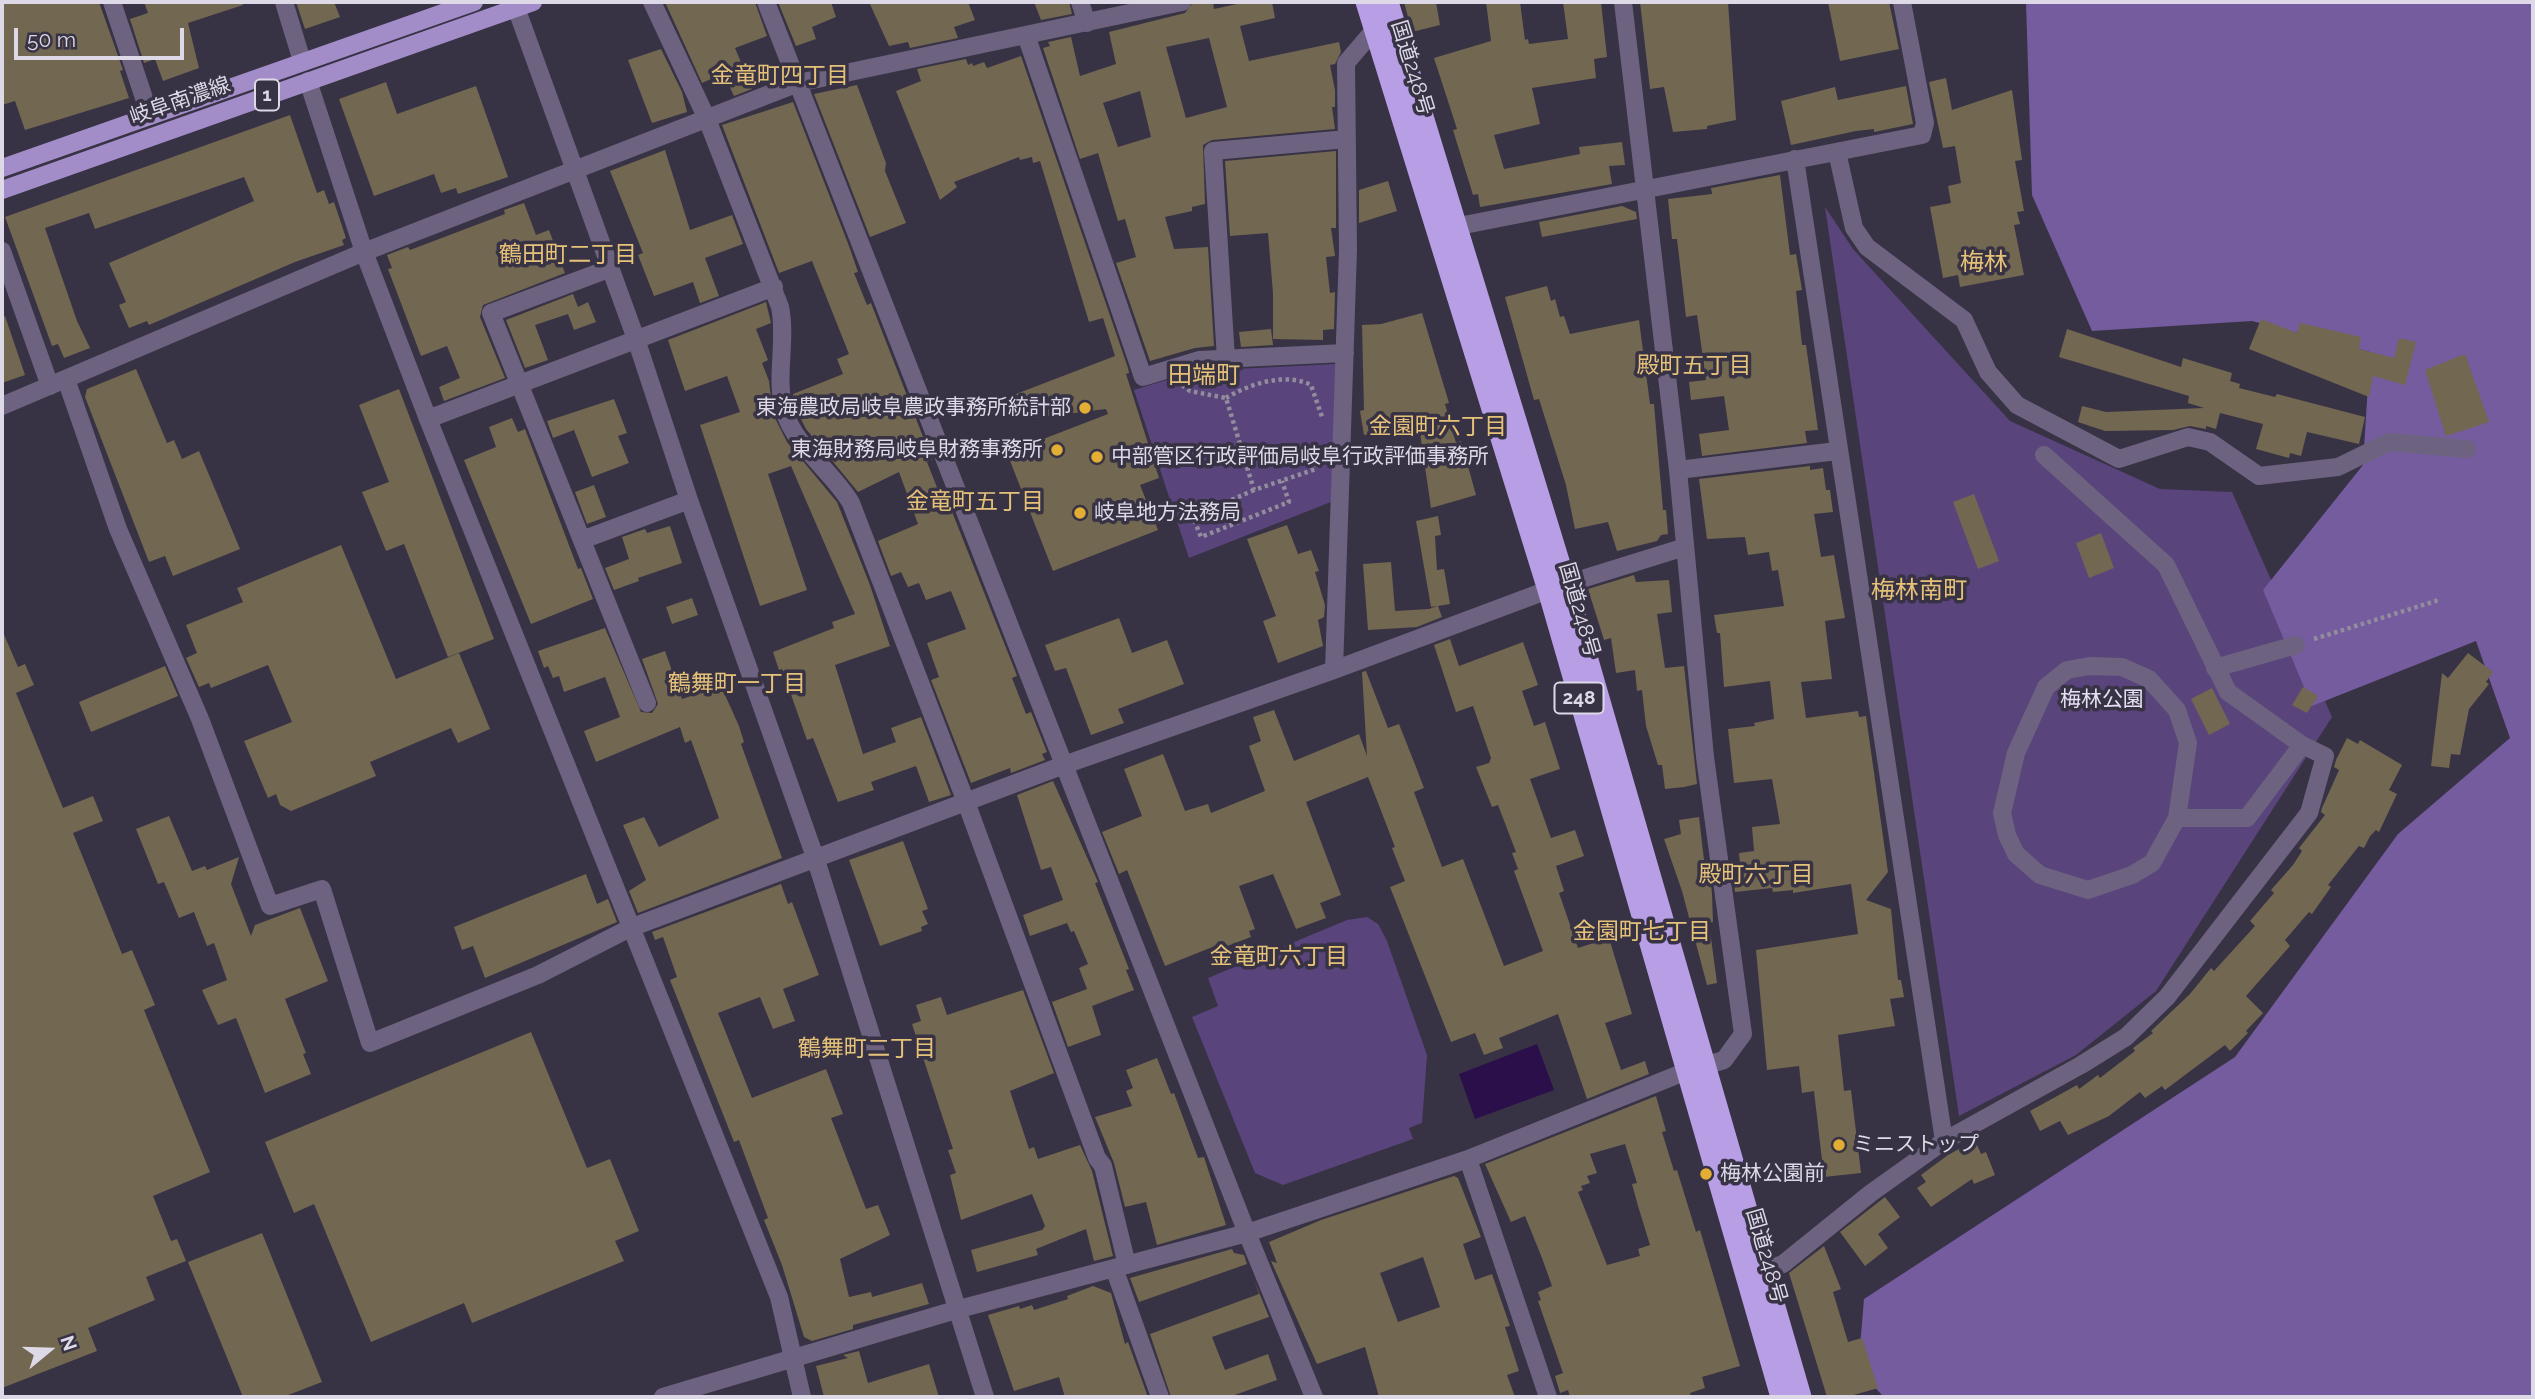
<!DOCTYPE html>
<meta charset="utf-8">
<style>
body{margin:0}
#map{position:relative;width:2535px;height:1399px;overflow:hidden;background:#383245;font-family:Raleway,sans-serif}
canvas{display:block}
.frame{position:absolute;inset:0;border:4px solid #ddd9e6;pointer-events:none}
.north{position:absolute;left:14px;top:1315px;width:70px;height:70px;-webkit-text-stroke:5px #383245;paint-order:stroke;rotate:71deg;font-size:19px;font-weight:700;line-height:28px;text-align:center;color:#ddd9e6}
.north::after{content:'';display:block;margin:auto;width:24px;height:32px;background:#ddd9e6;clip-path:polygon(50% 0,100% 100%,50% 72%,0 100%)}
.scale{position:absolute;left:14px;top:28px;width:170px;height:32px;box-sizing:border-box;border:4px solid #ddd9e6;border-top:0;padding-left:9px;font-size:21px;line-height:24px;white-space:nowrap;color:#ddd9e6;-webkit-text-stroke:5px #383245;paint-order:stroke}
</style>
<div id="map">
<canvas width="2535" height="1399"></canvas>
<div class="frame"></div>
<div class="north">N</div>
<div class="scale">50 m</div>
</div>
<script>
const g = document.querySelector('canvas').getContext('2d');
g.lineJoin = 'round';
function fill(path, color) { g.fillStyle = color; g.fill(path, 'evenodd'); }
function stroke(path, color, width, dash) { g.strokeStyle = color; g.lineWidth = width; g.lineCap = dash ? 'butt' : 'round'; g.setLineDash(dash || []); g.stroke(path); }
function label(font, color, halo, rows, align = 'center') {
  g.font = font + ' Raleway,"Noto Sans JP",sans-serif'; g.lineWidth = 7; g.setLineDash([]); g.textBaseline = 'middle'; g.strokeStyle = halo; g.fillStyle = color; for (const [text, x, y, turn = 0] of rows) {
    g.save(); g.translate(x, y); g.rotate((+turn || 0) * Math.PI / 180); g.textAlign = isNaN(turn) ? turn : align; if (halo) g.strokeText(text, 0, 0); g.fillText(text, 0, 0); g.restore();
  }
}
fill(new Path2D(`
 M1825,207l28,42 157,172 150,68 72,3 100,225 -176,274 -80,64 -117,61z
 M1336,364l-5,138 -142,56 -55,-168 62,-19z
 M1367,917l11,7 9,17 40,114 -5,68 -13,5 4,11 -130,46 -28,-12 -63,-156 26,-11 -10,-28 139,-58z`), '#5a447c');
fill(new Path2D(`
 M2026,2h507v1395h-649l-26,-27 6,-71 371,-242 163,-223 112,-96 -34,-97 -164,65 -49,-116 100,-125 7,-113 -118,-31 -160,10 -60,-136z`), '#755c9e');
fill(new Path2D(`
 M1537,1044l17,46 -79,29 -16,-45z`), '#2b0f4a');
fill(new Path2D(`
 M2,2h97l24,68 -3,1 9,27 -104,32 -10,-29 -13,4z
 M144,2h98l1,3 -55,18 11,45 -36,13 -8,-22 -11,4 -14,-44 18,-6z
 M296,2h38l6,15 -35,12z
 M665,2h90l12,34 -32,12 17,41 -18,7 -7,-15 -13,6 -3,-8 -9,4z
 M778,2h53l5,15 -24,10 4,12 -20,7z
 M869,2h99l7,18 -21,7 4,11 -48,10 -2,-6 -19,4z
 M1034,2h35l3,12 -31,6z
 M1193,2h20l1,7 32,-7h26l3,16 -35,8 9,35 90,-19 2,10 -6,12 -5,1 5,25v17h-3l3,22 -123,11 -9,5 2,59 -13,3v4l-27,6 9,32 34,-2 6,99 -19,2 -45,13 -34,-98 20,-6 -11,-38 -7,2 -20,-68 -18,6 -37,-111 7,-2 -2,-4 23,-5 9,39 36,-12 -7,-32 76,-19zM1209,38l18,69 -41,11 -20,-71zM1140,91l11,46 -33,10 -15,-44z
 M1404,2h32l4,23 -28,7z
 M1486,2h34l5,38 3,-1 1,5 39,-5 -5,-37h38l6,55 -13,2 2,19 -64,10 8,36 -46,11 10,34 76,-15 -1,-7 43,-5 3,23 -16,1 3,18 -132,23 -2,-13 -5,1 -20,-65 4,-1 -23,-71 57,-17z
 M1640,2h88l8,118 -29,6v3l-34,3 -9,-45 -14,2z
 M1828,2h61l10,47 -59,12z
 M661,49l21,43 5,20 -35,11 -24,-63z
 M1021,56l107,312 1,5 -3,1 33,104 -19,7 18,45 -105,41 -46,-118 101,-39 -2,-5 -80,10 -10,-25 99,-38 -12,-38 -14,4 -49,-161 -7,2 -1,-6 -12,3 -1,-3 -65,25 3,5 -17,13 -44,-109 25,-10 -4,-12 49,-10 2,6 4,-2 1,3 11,-4 3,6z
 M1946,78l6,32 60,-20 10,70 -7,1 9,50 -7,1 3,12 -6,1 10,50 -64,12 -2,-12 -15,3 -13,-71 21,-4 -3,-17 13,-3 -6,-37 -12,2 -14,-66z
 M386,82l11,32 79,-28 32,91 -50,17 -2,-6 -15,5 -7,-19 -60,22 -35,-97z
 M857,85l29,78 -1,8 21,52 -36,14 -56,-143z
 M1906,86l7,38 -39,8v-3l-18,2 -65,14 -10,-44 54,-14 3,13z
 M793,102l56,144 9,26 -4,1 13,32 4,-2 61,157 -5,2 13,33 5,-1 69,174 3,8 -5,2 14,36 5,-2 16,40 -5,2 3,6 -34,13 -1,-5 -39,15 -40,-103 8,-3 -12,-34 39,-14 -15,-38 -25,9 -7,-17 -11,4 -7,-15 -10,4 -13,-35 40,-17 -19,-52 -41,20 -52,-63 -11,-22 -2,-13 50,-20 -6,-15 12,-5 -37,-93 -33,12 -57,-148z
 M290,115l27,78 7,-3 5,14 5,-2 12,36 -4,2 2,5 -49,17 -146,63 -2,-4 -18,7 -10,-23 7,-3 -17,-39 145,-62 -10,-24 -149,52 -6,-16 -44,15 32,93 13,27 -26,10 -6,-14 -6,2 -47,-129z
 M665,150l25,80 42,-15 11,29 -38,14 14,38 -19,7 -7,-21 -39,14 -16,-41 5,-2 -33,-82z
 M1336,151v77h-5l4,28 -9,1 4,36 5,-1 -1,37 -11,1v10l-50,-1v-46l-5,-60 -38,3 -5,-75z
 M1780,175l10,80 6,-1 6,36 -6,1 6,54h4l12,85 -13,1 2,12 -105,13 -3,-22 30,-4 -5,-34 -33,4 -2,-18 17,-2 -9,-65 -11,2 -9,-78h-5l-4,-40 44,-5 -1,-6z
 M1388,181l9,30 -38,12v-33z
 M524,203l12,32 13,-5 16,43 -82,32 -3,12 25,61 -61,23 -5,-14 21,-9 -13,-32 -26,10 -33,-87 4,-1 -5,-13 21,-8 2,3 95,-36 -1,-4z
 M1622,206l14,6 1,7 -95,18 -3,-15z
 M1547,286l4,15 4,-2 5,18 4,-1 6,18 69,-14 11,84h4l9,106h3l2,24 -7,1 -4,6 -40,10 -9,-29 -33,7 -9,-44 -27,-86 -5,1 -29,-103z
 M573,294l5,13 10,-5 8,20 -22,8 -6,-16 -33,11 13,35 -23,8 -19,-48z
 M766,302l5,21 -15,6 12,31 -6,3 7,18 4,33 14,28 50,60 33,83 20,61 -55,19 28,89 33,-12 -5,-14 30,-11 30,78 -22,7 -13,-36 -45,16 3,8 -36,12 -25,-64 -6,2 -25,-71 -3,1 -6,-18 61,-24 -2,-6 23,-8 -64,-148 -23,8 39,116 -47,16 -60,-181 40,-13 -13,-36 -42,15 -17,-51z
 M1422,313l27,90 -4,1 11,39 5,-2 15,54 -45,13 -12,-82 -55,9 -4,-24 4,-1 -2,-85 19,-1z
 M5,316l20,59 -23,8v-66z
 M2261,319l36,14 3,-10 61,14 -2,12 35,9 5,-20 17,4 -11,43 -32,-9 -4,21 -120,-48z
 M1271,329l2,16 -32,2 -2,-15z
 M2067,329l114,38 2,-9 49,15 -2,8 10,3 -1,4 36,9 2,-3 88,23 -6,27 -52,-12 -6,24 -11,-3 -1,5 -33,-9 7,-25 -43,-11 -4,16 -10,-3v3l-16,-3 -17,4 -68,1 -27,-9 4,-16 24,6 98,-4 -16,-5 1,-7 -130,-39z
 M2465,354l24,68 -43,14 -21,-66z
 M136,369l31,74 7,-3 8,19 17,-8 41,98 -67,27 -8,-20 -16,6 -64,-165 2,-8z
 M399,389l95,250 -46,18 -44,-113 -18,7 -24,-59 27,-10 -30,-77z
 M614,399l13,34 -9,3 11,27 -37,14 -18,-47 -21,8 -6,-17z
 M512,418l6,14 7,-3 53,140 3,-1 12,31 -62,25 -67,-164 32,-13 -7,-20z
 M1810,466v4l13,-2 3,22h4l3,22 -19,2 7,43 13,-2 11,63 -20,3 7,58 -31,3 5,36 52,-7 1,6 7,-1 22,156 -22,28 25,9 7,71h3l3,17 -14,2 5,27 -57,9 6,56 7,-1 10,83 -37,4 -10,-86 -12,2 -3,-27 -32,4 -11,-120 102,-16 -7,-50 -58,9v-3l-20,2 -1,-4 -37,4 -2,-15 8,-2 -2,-22 15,-2 -2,-24 28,-3 -8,-45 -38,4 -6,-54 27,-3 -1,-3 20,-4 -4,-38 -46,6 -4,-54h-3l-3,-18 70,-9 -6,-36 -6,1 -3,-19 -21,3 -3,-18 -38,2 -8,-60z
 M594,485l12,32 -19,7 -12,-32z
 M1974,494l25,67 -21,8 -25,-67z
 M1438,516l3,19 -6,1 2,34 7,-1 6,35 -12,2 4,11 -25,10 -49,3 -5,-66 28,-2 4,49 34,-2 8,-3 -6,1 -15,-86z
 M1287,525l11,29 13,-4 8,21 -4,1 10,33 -1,12 -6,3 5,26 -45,17 -15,-42 13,-5 -29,-77z
 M670,526l12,37 -44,15 1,3 -25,9 -9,-22 24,-9 -7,-22 23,-8 2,4z
 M2101,533l13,35 -25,10 -13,-35z
 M341,545l55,134 63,-26 31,76 -32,14 -7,-15 -81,34 6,14 -85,35 -11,-6 -4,-11 -8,4 -24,-57 48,-19 -24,-57 -57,23 -2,-5 -10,4 -13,-29 11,-5 -11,-28 57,-23 -6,-14z
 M1634,575l2,7 33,-2 3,32 -15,2 8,54 19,-2 13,118 -13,3 -19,2 -3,-24h-4l-12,-39 -4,-36 -5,1 -2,-21 -19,3 -5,-35 -7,2 -16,-51z
 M692,598l6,17 -26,9 -6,-17z
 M1119,618l13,35 35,-13 17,44 -66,25 6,14 -33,12 -25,-67 -11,3 -10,-26z
 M605,628l36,84 11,1 6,-9 -16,-45 23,-8 17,48 39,-13 18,40 5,16 -3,2 41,114 -144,55 -9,-22 17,-11 -23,-55 21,-8 15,30 60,-29 -28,-78 -6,3 -5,-16 -84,35 -12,-31 36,-14 -15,-40 -41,15 -5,-16 -6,2 -5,-12 -4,2 -6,-17z
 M2,630l16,37 7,-3 9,21 -18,8 47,115 30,-12 10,25 -30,12 49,121 10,-4 23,55 -11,5 66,162 -57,24 18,45 6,-2 9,22 -40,16 9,23 -67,28 9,23 -95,37z
 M1450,639l9,27 64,-24 15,43 -16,6 12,35 11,-4 15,47 -30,10 21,59 24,-8 9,26 -28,10 8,25 -5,2 19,55 31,-10 23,76 -27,9 16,47 24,-9 4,13 -62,25 -29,-85 -59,24 4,10 -19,7 -9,-22 -24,9 -61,-155 15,-6 -13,-33 3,-1 -27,-70 -62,25 35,93 -21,8 6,15 -30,11 -23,-55 -34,12 16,43 -6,2 2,6 -29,11 -2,-4 -55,22 -38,-96 -8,4 -17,-42 40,-16 -18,-47 39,-15 22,57 23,-7 3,9 54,-22 -16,-45 12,-5 -8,-24 21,-7 20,51 65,-27 8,22 -5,-84 4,-1 22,57 11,-4 17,43 8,21 -10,4 28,75 21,-8 41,107 39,-15 -29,-80 4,-2 -6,-16 4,-1 -18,-47 -6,2 -16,-40 13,-4 2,-5 -18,-52 -17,6 -22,-67z
 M2468,653l25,19 -7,10 3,2 -20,25 -9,46 -9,-1 -2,14 -18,-2 11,-93 6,5z
 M165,666l13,30 -87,36 -12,-30z
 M2303,687l15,9 -11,17 -15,-8z
 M2212,688l18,36 -21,11 -18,-36z
 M2347,738l11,6 2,-4 42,25 -13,25 8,4 -18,38 -3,-2 -6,6 -6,12 -5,-2 -31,39 3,2 -19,27 -3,-2 -24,28 5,6 -44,50 17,17 -17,18 2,2 -18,18 -5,-6 -60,45 -3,-4 -17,12 -5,-6 -31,24 -41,19 -8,-14 -20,10 -10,-20 47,-26 2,4 19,-14 2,3 35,-27 -2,-3 20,-15 -2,-2 39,-37 21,-26 3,3 41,-45 -5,-5 24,-28 -3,-3 22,-25 9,-14 -3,-3 26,-33 -4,-3 1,-4 17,-38 -5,-3 2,-7z
 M1053,781l45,101 -3,1 34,86 -3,1 8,20 -42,16 9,29 -33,12 -16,-45 35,-13 -8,-21 9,-4 -14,-33 -3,1 -4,-9 -37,13 -7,-21 40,-15 -12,-33 -10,3 -24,-75z
 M169,816l23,55 13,-5 2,4 32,-13 -8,27 20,52 4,-11 45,-17 28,73 -43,18 21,54 -3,1 8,20 -46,19 -29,-75 -18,7 -16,-35 25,-10 -13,-37 -7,3 -13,-34 -15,6 -15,-36 -6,2 -22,-55z
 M1699,817l8,69 4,-2 1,10 1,28 -4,1 8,60 -10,2 -25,-94 -18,-52 17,-5 -2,-14z
 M903,841l25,68 -6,2 6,13 -7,3 1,4 -42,15 -31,-86z
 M586,874l11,30 11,-5 9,23 -132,56 -12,-32 -11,4 -8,-23z
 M781,884l7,20 4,-2 27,73 -36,14 12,32 -22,8 -13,-32 -42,16 34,85 74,-29 17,45 -12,4 35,91 12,-4 12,30 -50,24 9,38 22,-5 1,5 50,-14 7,21 -76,21v4l-41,12 -8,-4 -22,-72 -18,-45 4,-2 -29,-78 -5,2 -64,-162 7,-3 -14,-40 -8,3 -3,-8z
 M1023,990l31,83 -44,18 19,58 5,-2 4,12 42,-14 12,26 21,85 -19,5 -8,-32 -50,20 2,6 -61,17 -6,-22 71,-20 3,-4 -13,-32 -71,26 -11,-45 6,-2 -8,-23 5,-1 -41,-125 9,-3 -5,-16 25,-8 6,18z
 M531,1032l56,136 23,-9 29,72 -24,10 9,20 -152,62 -8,-20 -93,39 -57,-138 -20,9 -29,-71z
 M1157,1058l14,36 3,-1 24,65 6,-1 22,68 -69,20 -11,-43 -21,5 -11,-44 -19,-46 37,-11 -6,-15 7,-3 -7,-18z
 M1656,1096l10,35 -4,1 12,39 3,-1 19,62 4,-2 40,136 -38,11 3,11 -15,5 1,4h-121l-2,-7 -8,3 -5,-17 8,-3 -25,-72 3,-1 -3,-8 14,-6 -10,-28 -17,-42 -14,6 -26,-58zM1625,1144l12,39 -5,1 6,22 12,39 -12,4 2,7 -33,9 -29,-73 5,-2 -2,-4 9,-3 -3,-7 10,-3 -7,-19z
 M1975,1140l6,14 5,-2 9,23 -21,9 -2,-5 -41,28 -14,-19 9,-6 -5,-7 27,-20z
 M1454,1176l4,2 23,59 -18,7 12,36 17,-6 18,52 -5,1 14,44 -12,4 8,22h-136l-14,-50 -48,17 -46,-103 6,2 -8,-21 52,-22zM1423,1257l17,50 -42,15 -18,-49z
 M1885,1197l15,20 -22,17 10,14 -23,18 -25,-34z
 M262,1233l60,149 -39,15h-40l-55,-135z
 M1824,1246l17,43 -8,3 15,50 14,-4 16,50 -31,9h-20l-38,-124z
 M1232,1249l2,4 10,2 3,9 -108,38 -9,-24z
 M1254,1280l15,37 -57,20 13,33 43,-16 9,26 -48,17h-58l-21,-63 109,-40z
 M1093,1286l18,7 14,51 3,-2 20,55h-83l-6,-20 -45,14 -26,-76 31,-9 1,3 12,-4 2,5 34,-11 -1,-3z
 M859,1351l9,32 61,-19 10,33h-115l-8,-31 32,-8 -5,-3z`), '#726751');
stroke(new Path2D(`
 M1182,385l8,6 36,7 28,92 62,-21 4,-13
 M1226,398c23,-14 60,-26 85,-13l11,32
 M1254,490l-61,27 8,20 88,-35 -7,-21
 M2314,639l125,-39`), '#928d9d', 4.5, [3.5, 3.5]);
stroke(new Path2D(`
 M112,2l38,114
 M284,2l18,59
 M514,2l122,337 53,161 126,357 170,540
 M652,2l55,117 73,188c7,34 -5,69 4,103 10,36 49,62 67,93l115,299 131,356 6,8 24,99
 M766,2l481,1231 67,164
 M1080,2l7,21
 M1026,35l117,342 56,-17 146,-7
 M308,81l56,171 64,167 351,878 23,100
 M1837,152l17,76 13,19 97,73 24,52 29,33 102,54 69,-22 22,5 49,34 79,-9 51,-25 78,7
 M1795,159l149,982
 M1454,227l468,-92 3,-12 -23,-121
 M2,251l48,135
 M611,268l-120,45 156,390
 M1226,359l-13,-208 134,-12
 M66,379l52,150 82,190 70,187 52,-17 48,154 168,-68 92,-47 434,-163 270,-95 214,-80
 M2,406l362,-154 434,-169 384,-81
 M428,419l346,-132
 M2044,455l122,110 62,127 74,53 -55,73h-70
 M1678,470l159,-19
 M582,540l107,-40
 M1566,584l119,-37
 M2090,666l32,1 27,12 28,31 11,33 -11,75 -25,45 -20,12 -44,15 -48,-15 -24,-21 -9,-19 -5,-22 14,-60 30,-66 21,-17z
 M2215,668l81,-23
 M1334,670l14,-420 -2,-187 29,-34
 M1468,1159l80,238
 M1114,1268l46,129
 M1763,1271l20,-7 88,-71 73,-52 137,-76 45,-28 41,-40 142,-184 16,-57 -23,-11
 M663,1397l296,-88 288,-76 221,-74 219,-88 37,-11 19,-26 -38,-277 -27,-287 -55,-468`), '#6d6380', 18);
stroke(new Path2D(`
 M2,168l472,-166
 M2,190l531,-188`), '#a28dc8', 18);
stroke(new Path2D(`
 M1366,2l182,588 233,807
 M1388,2l178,582 235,813`), '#b79ee5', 21);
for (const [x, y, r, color] of [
 [1085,408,7,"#e2af34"],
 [1057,450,7,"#e2af34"],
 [1097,457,7,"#e2af34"],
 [1080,513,7,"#e2af34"],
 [1839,1145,7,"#e2af34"],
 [1706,1174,7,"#e2af34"]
]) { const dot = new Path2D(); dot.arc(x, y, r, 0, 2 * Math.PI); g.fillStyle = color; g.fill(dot); stroke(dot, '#383245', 2.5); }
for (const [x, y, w] of [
 [267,95,24],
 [1579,698,49]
]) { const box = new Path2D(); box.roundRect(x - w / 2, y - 15.5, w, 31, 5); g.fillStyle = '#383245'; g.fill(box); stroke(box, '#ddd9e6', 2); }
label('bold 19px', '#ddd9e6', null, [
 ["1",267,95],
 ["248",1579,698]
]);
label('21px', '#ddd9e6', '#383245', [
 ["国道248号",1412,68,73],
 ["岐阜南濃線",180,101,-19],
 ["国道248号",1579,610,74],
 ["国道248号",1766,1256,74]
]);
label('21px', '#ddd9e6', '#383245', [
 ["東海農政局岐阜農政事務所統計部",1071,408,"right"],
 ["東海財務局岐阜財務事務所",1043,450,"right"],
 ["中部管区行政評価局岐阜行政評価事務所",1111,457],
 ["岐阜地方法務局",1094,513],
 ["ミニストップ",1853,1145],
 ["梅林公園前",1720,1174]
], 'left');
label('21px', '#e7e0f4', '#383245', [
 ["梅林公園",2102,700]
]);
label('23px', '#e6c279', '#383245', [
 ["金竜町四丁目",780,76],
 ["鶴田町二丁目",568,255],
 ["殿町五丁目",1694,366],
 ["金園町六丁目",1438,427],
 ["金竜町五丁目",975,502],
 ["鶴舞町一丁目",737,684],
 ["殿町六丁目",1756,875],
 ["金園町七丁目",1642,932],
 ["金竜町六丁目",1279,957],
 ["鶴舞町二丁目",867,1049]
]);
label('24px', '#e6c279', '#383245', [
 ["梅林",1984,263],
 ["田端町",1204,376],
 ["梅林南町",1919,591]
]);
</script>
